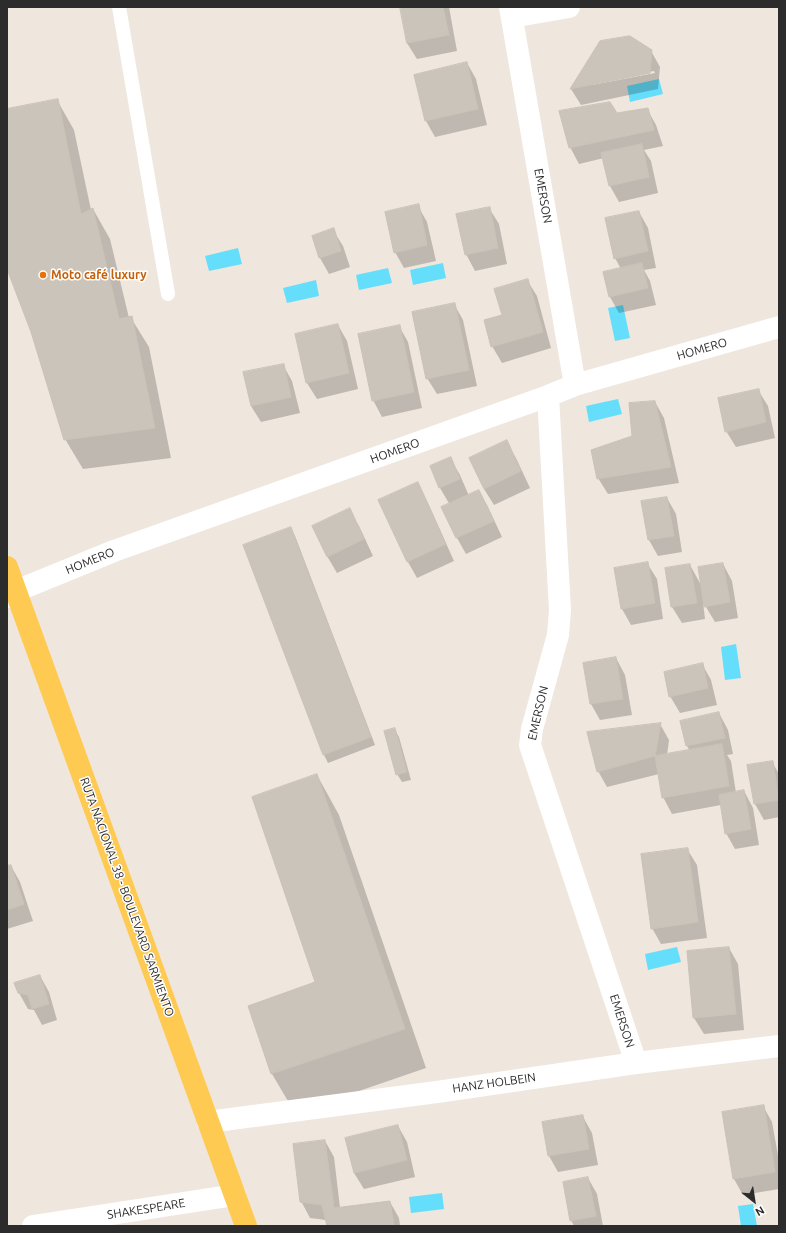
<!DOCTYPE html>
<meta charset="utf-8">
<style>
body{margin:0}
#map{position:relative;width:786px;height:1233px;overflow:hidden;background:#efe6dd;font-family:Ubuntu,sans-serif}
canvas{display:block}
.frame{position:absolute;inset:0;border:8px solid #2c2c2c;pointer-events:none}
.north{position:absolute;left:734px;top:1181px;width:40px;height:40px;-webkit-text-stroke:3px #fff;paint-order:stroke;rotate:150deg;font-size:11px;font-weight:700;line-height:16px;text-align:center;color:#2c2c2c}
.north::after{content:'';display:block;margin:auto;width:14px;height:18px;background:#2c2c2c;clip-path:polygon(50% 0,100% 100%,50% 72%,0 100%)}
</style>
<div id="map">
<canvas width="786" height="1233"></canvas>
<div class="frame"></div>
<div class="north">N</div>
</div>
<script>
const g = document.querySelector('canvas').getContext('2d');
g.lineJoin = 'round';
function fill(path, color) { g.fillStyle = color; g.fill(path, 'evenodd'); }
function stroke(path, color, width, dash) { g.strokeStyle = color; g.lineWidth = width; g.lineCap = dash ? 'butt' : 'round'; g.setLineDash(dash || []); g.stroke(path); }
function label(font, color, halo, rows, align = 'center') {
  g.font = font + ' Ubuntu,sans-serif'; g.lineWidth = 3; g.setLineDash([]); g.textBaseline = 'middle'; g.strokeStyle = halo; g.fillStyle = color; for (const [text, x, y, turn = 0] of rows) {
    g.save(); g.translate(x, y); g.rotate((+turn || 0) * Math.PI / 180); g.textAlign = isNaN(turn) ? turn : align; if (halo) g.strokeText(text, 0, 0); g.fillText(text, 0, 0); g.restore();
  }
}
fill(new Path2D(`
 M659,79l4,15 -33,8 -3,-16z
 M238,248l4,16 -33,7 -4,-15z
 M443,263l3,15 -33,7 -3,-15z
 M388,268l4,15 -33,7 -3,-15z
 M316,280l3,16 -32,7 -4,-15z
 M623,305l7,33 -15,3 -7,-33z
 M618,399l4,15 -33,8 -3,-16z
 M736,644l5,34 -16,2 -4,-33z
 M677,947l4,15 -33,8 -3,-16z
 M442,1193l2,16 -33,4 -2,-16z
 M753,1204l4,22h-16l-3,-20z`), '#65defb');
fill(new Path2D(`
 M401,7h48l8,44 -40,8 -10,-16z
 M600,41l51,10 9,16 -2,22 -77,16 -10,-16zM654,71l1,2 -63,12v-2z
 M467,63l9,16 11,46 -52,12 -9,-16 -11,-46z
 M57,100l17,30 17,80 2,-1 17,30 19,79h2l18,29 22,111 -88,11 -18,-30 -33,-108 -25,-64v-157z
 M647,109l9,16 7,21 -19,4 7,11 7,32 -39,9 -9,-16 -6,-28 -25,6 -9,-17 46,-33z
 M418,206l9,16 9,39 -32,7 -9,-16z
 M489,208l10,16 8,40 -32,7 -9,-17z
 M639,212l9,16 8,40 -12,2 6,11 6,24 -37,8 -9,-16 -6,-24 17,-4 -6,-11z
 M333,230l10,16 7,21 -21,7 -9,-16 -7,-21z
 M527,280l10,16 14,52 -49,15 -10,-17z
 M454,304l9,16 14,66 -40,8 -10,-16z
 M338,325l9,16 11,48 -41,10 -10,-16z
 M399,326l9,16 14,66 -40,9 -9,-17z
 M283,365l9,16 8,32 -39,9 -10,-16z
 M758,390l10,16 7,32 -39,9 -10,-16z
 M655,402l9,16 15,65 -71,11 -10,-16 35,-41z
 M506,442l10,16 14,30 -36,17 -10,-16z
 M450,458l10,17 9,21 10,-5 9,16 14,30 -36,17 -9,-16 -15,-30 8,-3 -10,-17z
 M417,483l9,16 28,62 -37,17 -9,-16z
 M667,498l9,16 6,38 -24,4 -9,-16 -6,-38z
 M349,510l10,16 14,30 -36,17 -10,-17z
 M290,528l5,8 80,209 -47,18 -4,-8 -80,-209z
 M647,563l10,16 6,40 -32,6 -9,-16z
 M723,564l9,17 6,37 -23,4 -12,-20 2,17 -23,4 -10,-16 -6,-38 24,-4 11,20z
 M616,658l9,17 7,40 -32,5 -9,-16 -7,-40z
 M702,664l9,16 6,25 -37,8 -10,-17z
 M719,713l9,17 5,24 -6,1 4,6 5,32 8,-2 9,17 6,37 -24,4 -9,-16 -5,-28 -49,9 -9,-17 -4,-23 -52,13 -9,-16 62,-47 9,16 -2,15 23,-4 -3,-5z
 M394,729l5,8 12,43 -9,2 -5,-8z
 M772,762l7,12v43l-15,3 -9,-16z
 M317,775l22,40 87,253 -131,45 -23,-39 -23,-68 68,-23z
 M687,849l10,16 10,73 -46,6 -9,-16z
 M11,866l9,16 13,39 -26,8v-62z
 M729,948l9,16 6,66 -40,4 -10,-16 -6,-66z
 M40,976l9,16 8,28 -15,5 -8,-15 -6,-1 -9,-16z
 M763,1106l9,16 7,39v28l-36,6 -9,-16 -11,-66z
 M583,1117l9,16 6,32 -40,7 -9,-16z
 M398,1126l9,16 8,35 -51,12 -10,-16 -8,-34z
 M325,1141l9,16 6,51 50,-6 9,16 1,8h-72l-2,-6 -16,-2 -9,-17z
 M588,1178l9,16 6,32h-29l-3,-6z`), '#0003');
const building = new Path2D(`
 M400,7h43l6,28 -42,8z
 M630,36l22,14 -2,23 -80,16 30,-48z
 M467,62l11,47 -53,12 -11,-46z
 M58,99l23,115 12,-6 26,111 13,-3 23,112 -91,12 -33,-108 -24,-63v-160z
 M610,102l7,11 31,-5 6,22 -85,18 -10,-37z
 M642,144l7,33 -40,9 -8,-33z
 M419,204l8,41 -33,8 -9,-41z
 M490,207l8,41 -33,7 -9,-41z
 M639,211l9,40 -34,8 -9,-41z
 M334,228l7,23 -22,7 -7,-22z
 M642,263l6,25 -39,9 -6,-25z
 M528,279l15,53 -52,15 -7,-27 18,-5 -8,-26z
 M455,303l14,67 -43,9 -14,-67z
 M338,324l11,49 -43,10 -11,-49z
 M400,325l14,67 -42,9 -14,-67z
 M284,364l7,33 -40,9 -8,-34z
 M759,389l7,33 -41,10 -7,-34z
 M655,401l16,66 -74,12 -6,-29 41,-14 -3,-33z
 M507,440l14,31 -37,18 -15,-31z
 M451,457l9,22 -21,9 -9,-22z
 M418,482l28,62 -39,18 -29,-62z
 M479,490l15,31 -38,17 -15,-31z
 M667,497l7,39 -26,4 -7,-39z
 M350,508l14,31 -37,18 -15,-31z
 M291,527l80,210 -48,18 -80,-210z
 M648,562l7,41 -34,6 -7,-41z
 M723,563l7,39 -26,5 -6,-40z
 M690,564l7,39 -26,4 -6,-39z
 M616,657l7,42 -33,5 -7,-41z
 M703,663l5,25 -39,9 -5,-25z
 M719,712l6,26 -39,8 -6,-25z
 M661,723l-6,33 -58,16 -10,-40z
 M395,728l12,44 -11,3 -12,-44z
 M722,744l7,42 -67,12 -7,-42z
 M773,761l6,39 -25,4 -7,-39z
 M317,774l88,255 -134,45 -23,-68 67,-24 -63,-185z
 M744,790l7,39 -26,5 -6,-39z
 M688,848l10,74 -47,7 -10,-75z
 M11,865l13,39 -17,6v-44z
 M729,947l7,67 -43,4 -6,-67z
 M40,975l9,29 -17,5 -4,-14 -10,-2 -4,-10z
 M764,1105l11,67 -42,7 -11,-67z
 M583,1115l6,34 -41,7 -6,-34z
 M398,1125l9,35 -53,13 -9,-35z
 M325,1140l9,68 56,-7 4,24 -2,1h-65l-5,-21 -22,-3 -7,-58z
 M588,1177l8,39 -26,5 -7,-39z`);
fill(building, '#cac4bb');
stroke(building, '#cbc2b6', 1);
stroke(new Path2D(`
 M119,7l49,287`), '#fff', 14);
stroke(new Path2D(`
 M510,7l65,378
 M512,17l57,-10
 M548,396l12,214 -2,25 -26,94 -2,16 106,318
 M7,597l9,-6 98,-40 434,-155 27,-11 204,-58
 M208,1122l229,-30 199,-29 143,-17
 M33,1226l202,-31`), '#fff', 22);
stroke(new Path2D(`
 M7,567l239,659`), '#ffca52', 22);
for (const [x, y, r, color] of [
 [43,275,4,"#e8710a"]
]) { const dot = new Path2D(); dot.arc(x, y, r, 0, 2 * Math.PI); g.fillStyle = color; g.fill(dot); stroke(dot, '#fff', 1.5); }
label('12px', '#2c2c2c', '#fff', [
 ["EMERSON",543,196,80],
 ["HOMERO",702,349,-16],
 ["HOMERO",395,451,-20],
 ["HOMERO",90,561,-22],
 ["EMERSON",538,713,-77],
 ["RUTA NACIONAL 38 - BOULEVARD SARMIENTO",127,897,70],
 ["EMERSON",622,1021,72],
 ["HANZ HOLBEIN",494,1083,-8],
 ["SHAKESPEARE",146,1209,-9]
]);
label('bold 12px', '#c56008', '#fff', [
 ["Moto café luxury",51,275]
], 'left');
</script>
